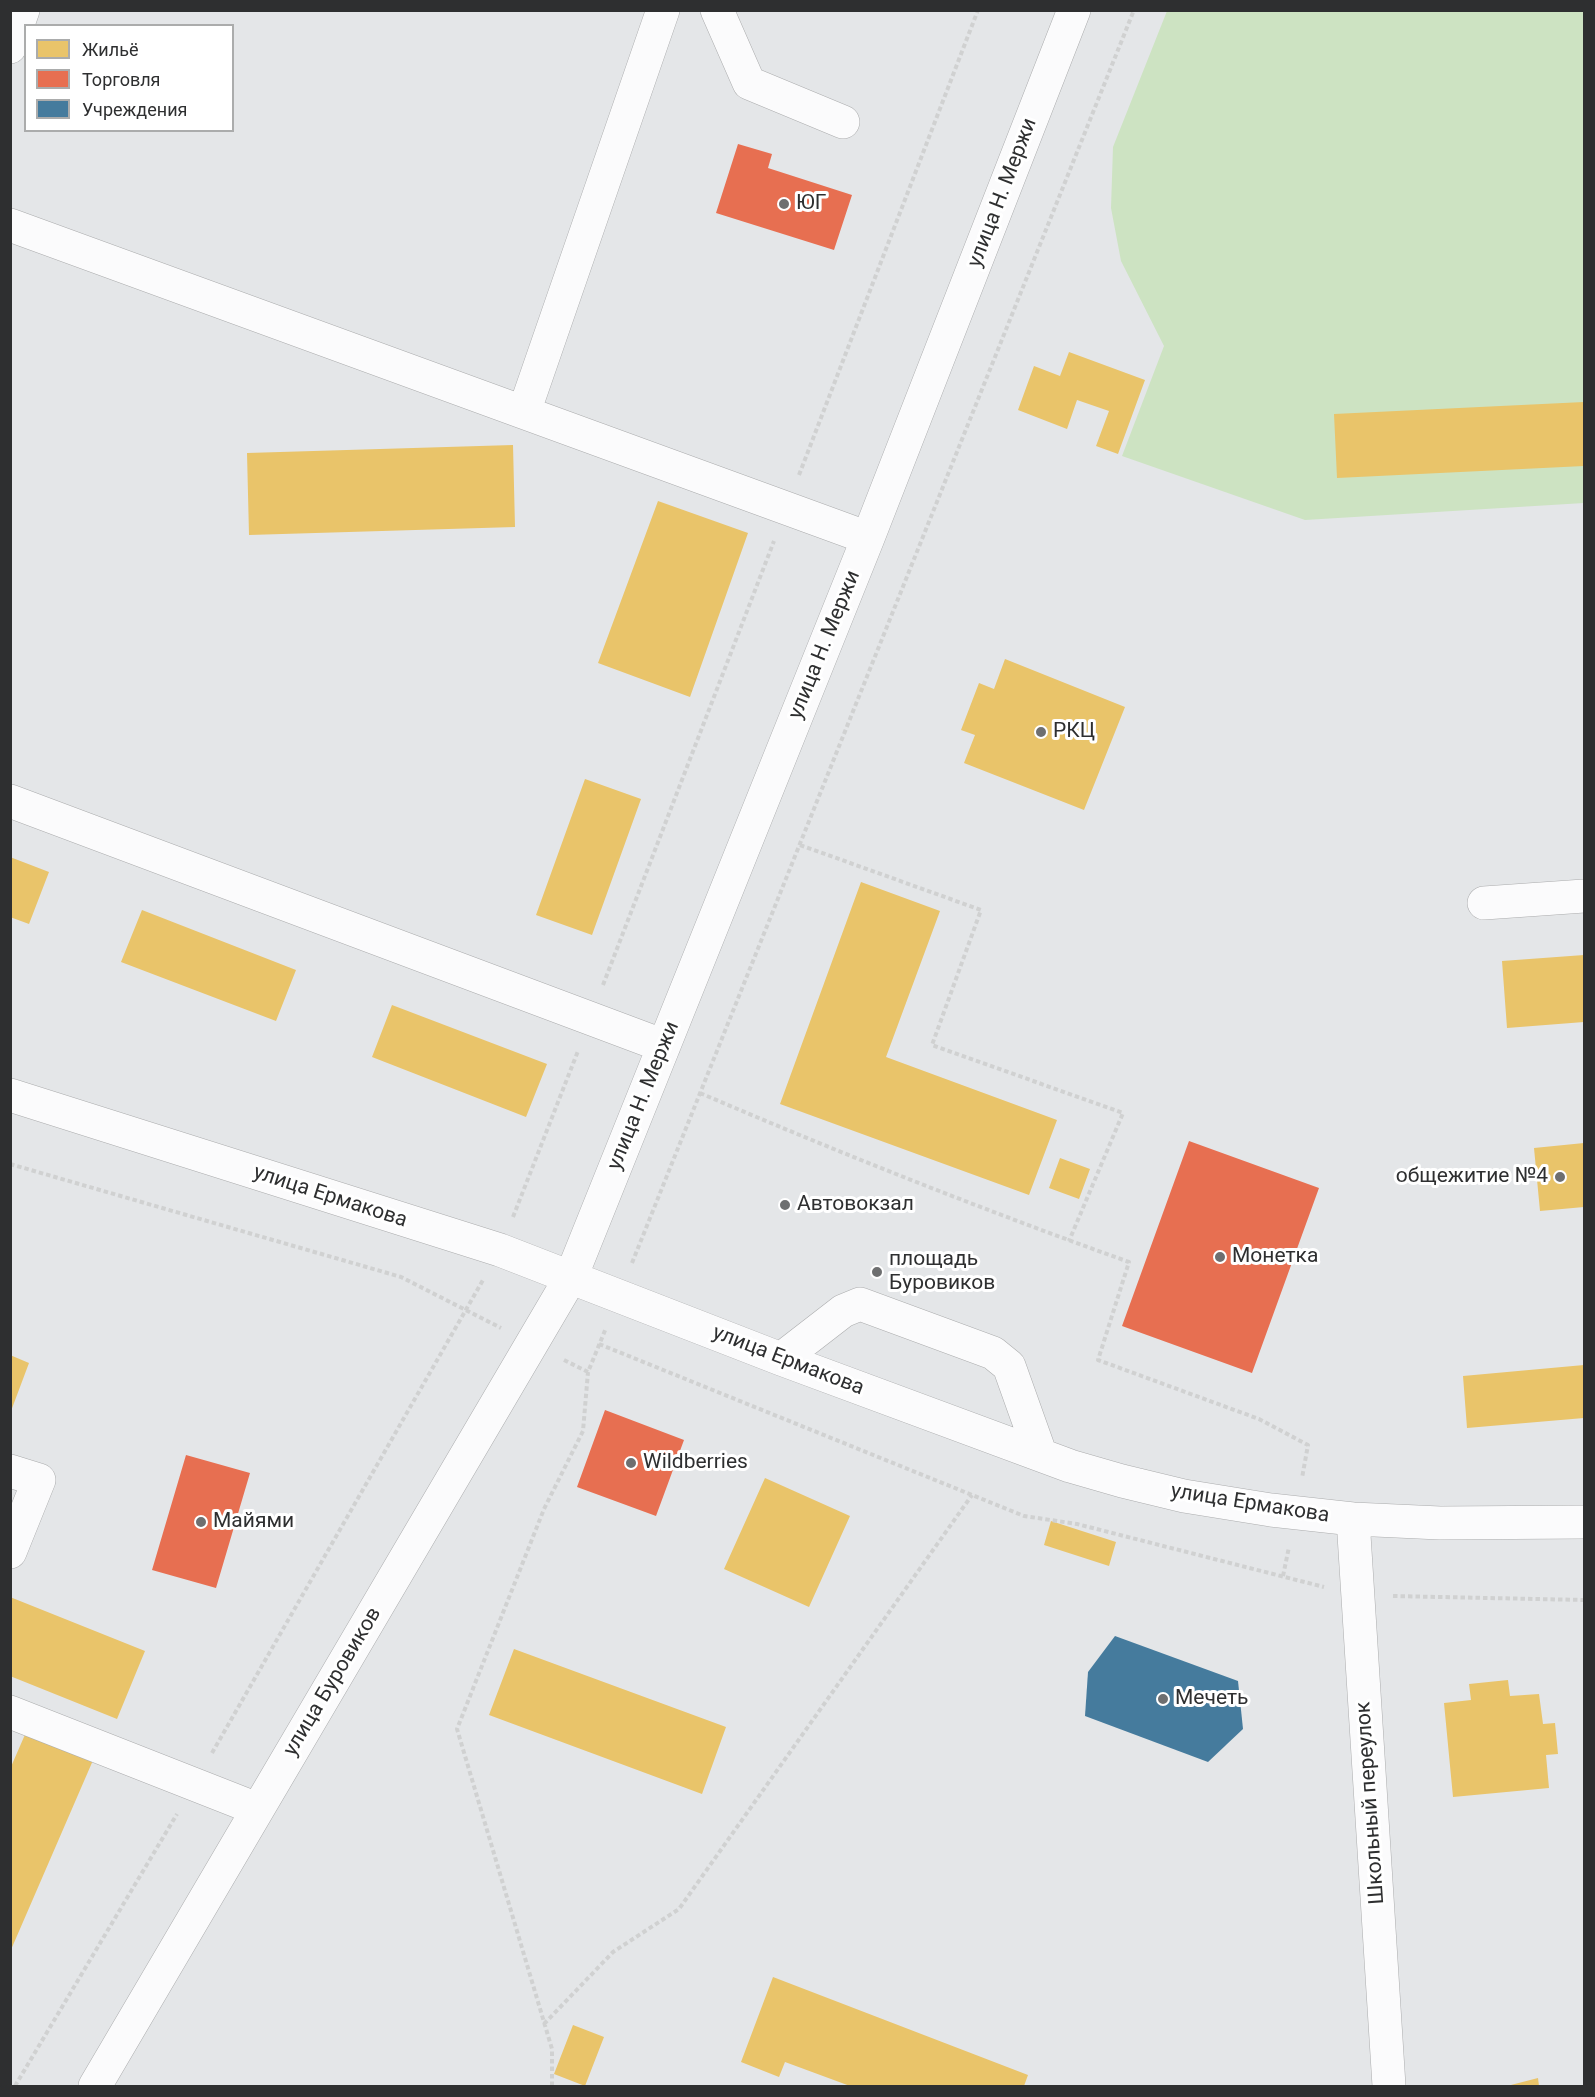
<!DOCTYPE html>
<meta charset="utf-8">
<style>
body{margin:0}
#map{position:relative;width:1595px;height:2097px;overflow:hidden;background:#e4e6e8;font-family:Roboto,sans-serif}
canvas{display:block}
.frame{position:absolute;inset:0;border:12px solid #2e2f30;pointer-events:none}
.legend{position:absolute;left:24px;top:24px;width:210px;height:108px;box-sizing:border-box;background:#fff;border:2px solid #abacac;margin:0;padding:8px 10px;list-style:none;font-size:18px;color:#2e2f30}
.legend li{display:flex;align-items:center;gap:12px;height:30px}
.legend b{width:30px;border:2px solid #abacac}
</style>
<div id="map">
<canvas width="1595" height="2097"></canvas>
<div class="frame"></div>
<ul class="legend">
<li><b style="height:16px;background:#e9c46a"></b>Жильё</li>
<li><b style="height:16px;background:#e76f51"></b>Торговля</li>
<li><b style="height:16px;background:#457b9d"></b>Учреждения</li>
</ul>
</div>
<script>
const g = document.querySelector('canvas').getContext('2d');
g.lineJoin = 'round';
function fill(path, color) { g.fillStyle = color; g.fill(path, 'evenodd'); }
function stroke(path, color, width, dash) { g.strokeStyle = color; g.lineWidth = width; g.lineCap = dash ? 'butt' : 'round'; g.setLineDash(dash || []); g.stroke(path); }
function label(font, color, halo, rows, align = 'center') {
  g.font = font + ' Roboto,sans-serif'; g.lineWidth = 6; g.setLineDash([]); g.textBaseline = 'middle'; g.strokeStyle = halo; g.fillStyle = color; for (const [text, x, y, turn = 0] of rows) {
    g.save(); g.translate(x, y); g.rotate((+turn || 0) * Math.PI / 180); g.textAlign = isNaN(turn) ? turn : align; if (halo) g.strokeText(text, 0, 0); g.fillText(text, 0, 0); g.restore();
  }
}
fill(new Path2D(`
 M1167,11h417v492l-279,17 -183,-64 42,-110 -43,-85 -10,-53 2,-61z`), '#cde3c2');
fill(new Path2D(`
 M1069,352l76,28 -27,74 -22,-8 13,-35 -32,-11 -10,29 -49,-19 16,-44 26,10z
 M1584,402v64l-247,12 -3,-64z
 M513,445l2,82 -266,8 -2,-82z
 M658,501l90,32 -58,164 -92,-34z
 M1005,659l120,48 -41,103 -120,-47 11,-28 -14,-5 18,-47 15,6z
 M585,779l56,20 -49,136 -56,-20z
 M10,857l39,15 -20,52 -19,-7z
 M861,882l79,29 -54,146 171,63 -28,75 -249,-91z
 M142,910l154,60 -20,51 -155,-59z
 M1584,955v67l-77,6 -5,-67z
 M392,1005l155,59 -21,53 -154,-60z
 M1584,1143v64l-44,4 -6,-63z
 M1060,1158l30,11 -11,30 -30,-11z
 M10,1355l19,8 -18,48h-1z
 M1584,1365v53l-117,10 -4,-52z
 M765,1478l85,38 -41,91 -85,-38z
 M1051,1521l65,21 -7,24 -65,-21z
 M10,1597l135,54 -28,68 -107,-43z
 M514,1649l212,78 -24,67 -213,-79z
 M1508,1680l2,16 29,-2 4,30 12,-1 3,31 -12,1 3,33 -96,9 -9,-94 27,-3 -2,-16z
 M27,1730l67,28 -84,194v-183z
 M773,1977l255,98 -4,11h-174l-65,-24 -6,15 -38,-15z
 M573,2025l31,12 -19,49 -31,-12z
 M1538,2078l1,8h-32z`), '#e9c46a');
fill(new Path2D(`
 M738,144l34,10 -4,14 84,27 -18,55 -118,-37z
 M1189,1141l130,47 -67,185 -130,-47z
 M605,1410l79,30 -28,76 -79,-29z
 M186,1455l64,18 -34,115 -64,-18z`), '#e76f51');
fill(new Path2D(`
 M1115,1636l123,45 5,48 -35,33 -123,-46 3,-44z`), '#457b9d');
const minor = new Path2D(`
 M717,10l32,73 94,39
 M10,47l13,-37
 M10,225l858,313
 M524,412l139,-402
 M10,801l654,245
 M1484,903l100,-7
 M10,1095l490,155 281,109 289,107 52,15 62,15 87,14 82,9 87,4 144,-1
 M781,1359l62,-48 17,-7 133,49 16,13 31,87
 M10,1471l29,9 -29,72
 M1353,1519l36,567
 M10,1712l247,97
 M95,2086l476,-809 297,-739 206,-528`);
stroke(minor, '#abacad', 34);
stroke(new Path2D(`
 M799,475l179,-465
 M800,845l181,65 -49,135 191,68 -54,128
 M603,985l171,-444
 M700,1093c142,61 284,117 429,169l-31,98 161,59 49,26 -6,33
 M10,1164l391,113 100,51
 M513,1217l65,-166
 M632,1263l502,-1253
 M599,1344l425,172 53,8 247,63
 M564,1360l24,12 18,-44
 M1283,1576l6,-29
 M1393,1596l191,4
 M212,1753l271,-473
 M544,2024l69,-72 66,-43 293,-414
 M15,2086l162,-272
 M552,2086v-37l-95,-320 87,-220 39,-78 5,-59`), '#d0d1d1', 4, [4.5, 3]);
stroke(minor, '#fbfbfc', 33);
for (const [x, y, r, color] of [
 [784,204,6,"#6e6f70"],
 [1041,732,6,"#6e6f70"],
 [1560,1177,6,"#6e6f70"],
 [785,1205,6,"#6e6f70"],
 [1220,1257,6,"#6e6f70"],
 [877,1272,6,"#6e6f70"],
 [631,1463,6,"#6e6f70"],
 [201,1522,6,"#6e6f70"],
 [1163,1699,6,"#6e6f70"]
]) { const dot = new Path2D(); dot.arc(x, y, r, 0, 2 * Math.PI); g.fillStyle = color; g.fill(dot); stroke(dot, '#fff', 2); }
label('21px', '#2e2f30', '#fff', [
 ["улица Н. Мержи",1003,193,-69],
 ["улица Н. Мержи",825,645,-68],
 ["улица Н. Мержи",644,1096,-68],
 ["улица Ермакова",330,1197,18],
 ["улица Ермакова",788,1361,21],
 ["улица Ермакова",1250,1504,9],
 ["улица Буровиков",333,1682,-59],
 ["Школьный переулок",1371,1803,-94]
]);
label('21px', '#2e2f30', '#fff', [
 ["ЮГ",796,204],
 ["РКЦ",1053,732],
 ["общежитие №4",1548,1177,"right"],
 ["Автовокзал",797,1205],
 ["Монетка",1232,1257],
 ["площадь",889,1260],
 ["Буровиков",889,1284],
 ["Wildberries",643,1463],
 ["Майями",213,1522],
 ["Мечеть",1175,1699]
], 'left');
</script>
